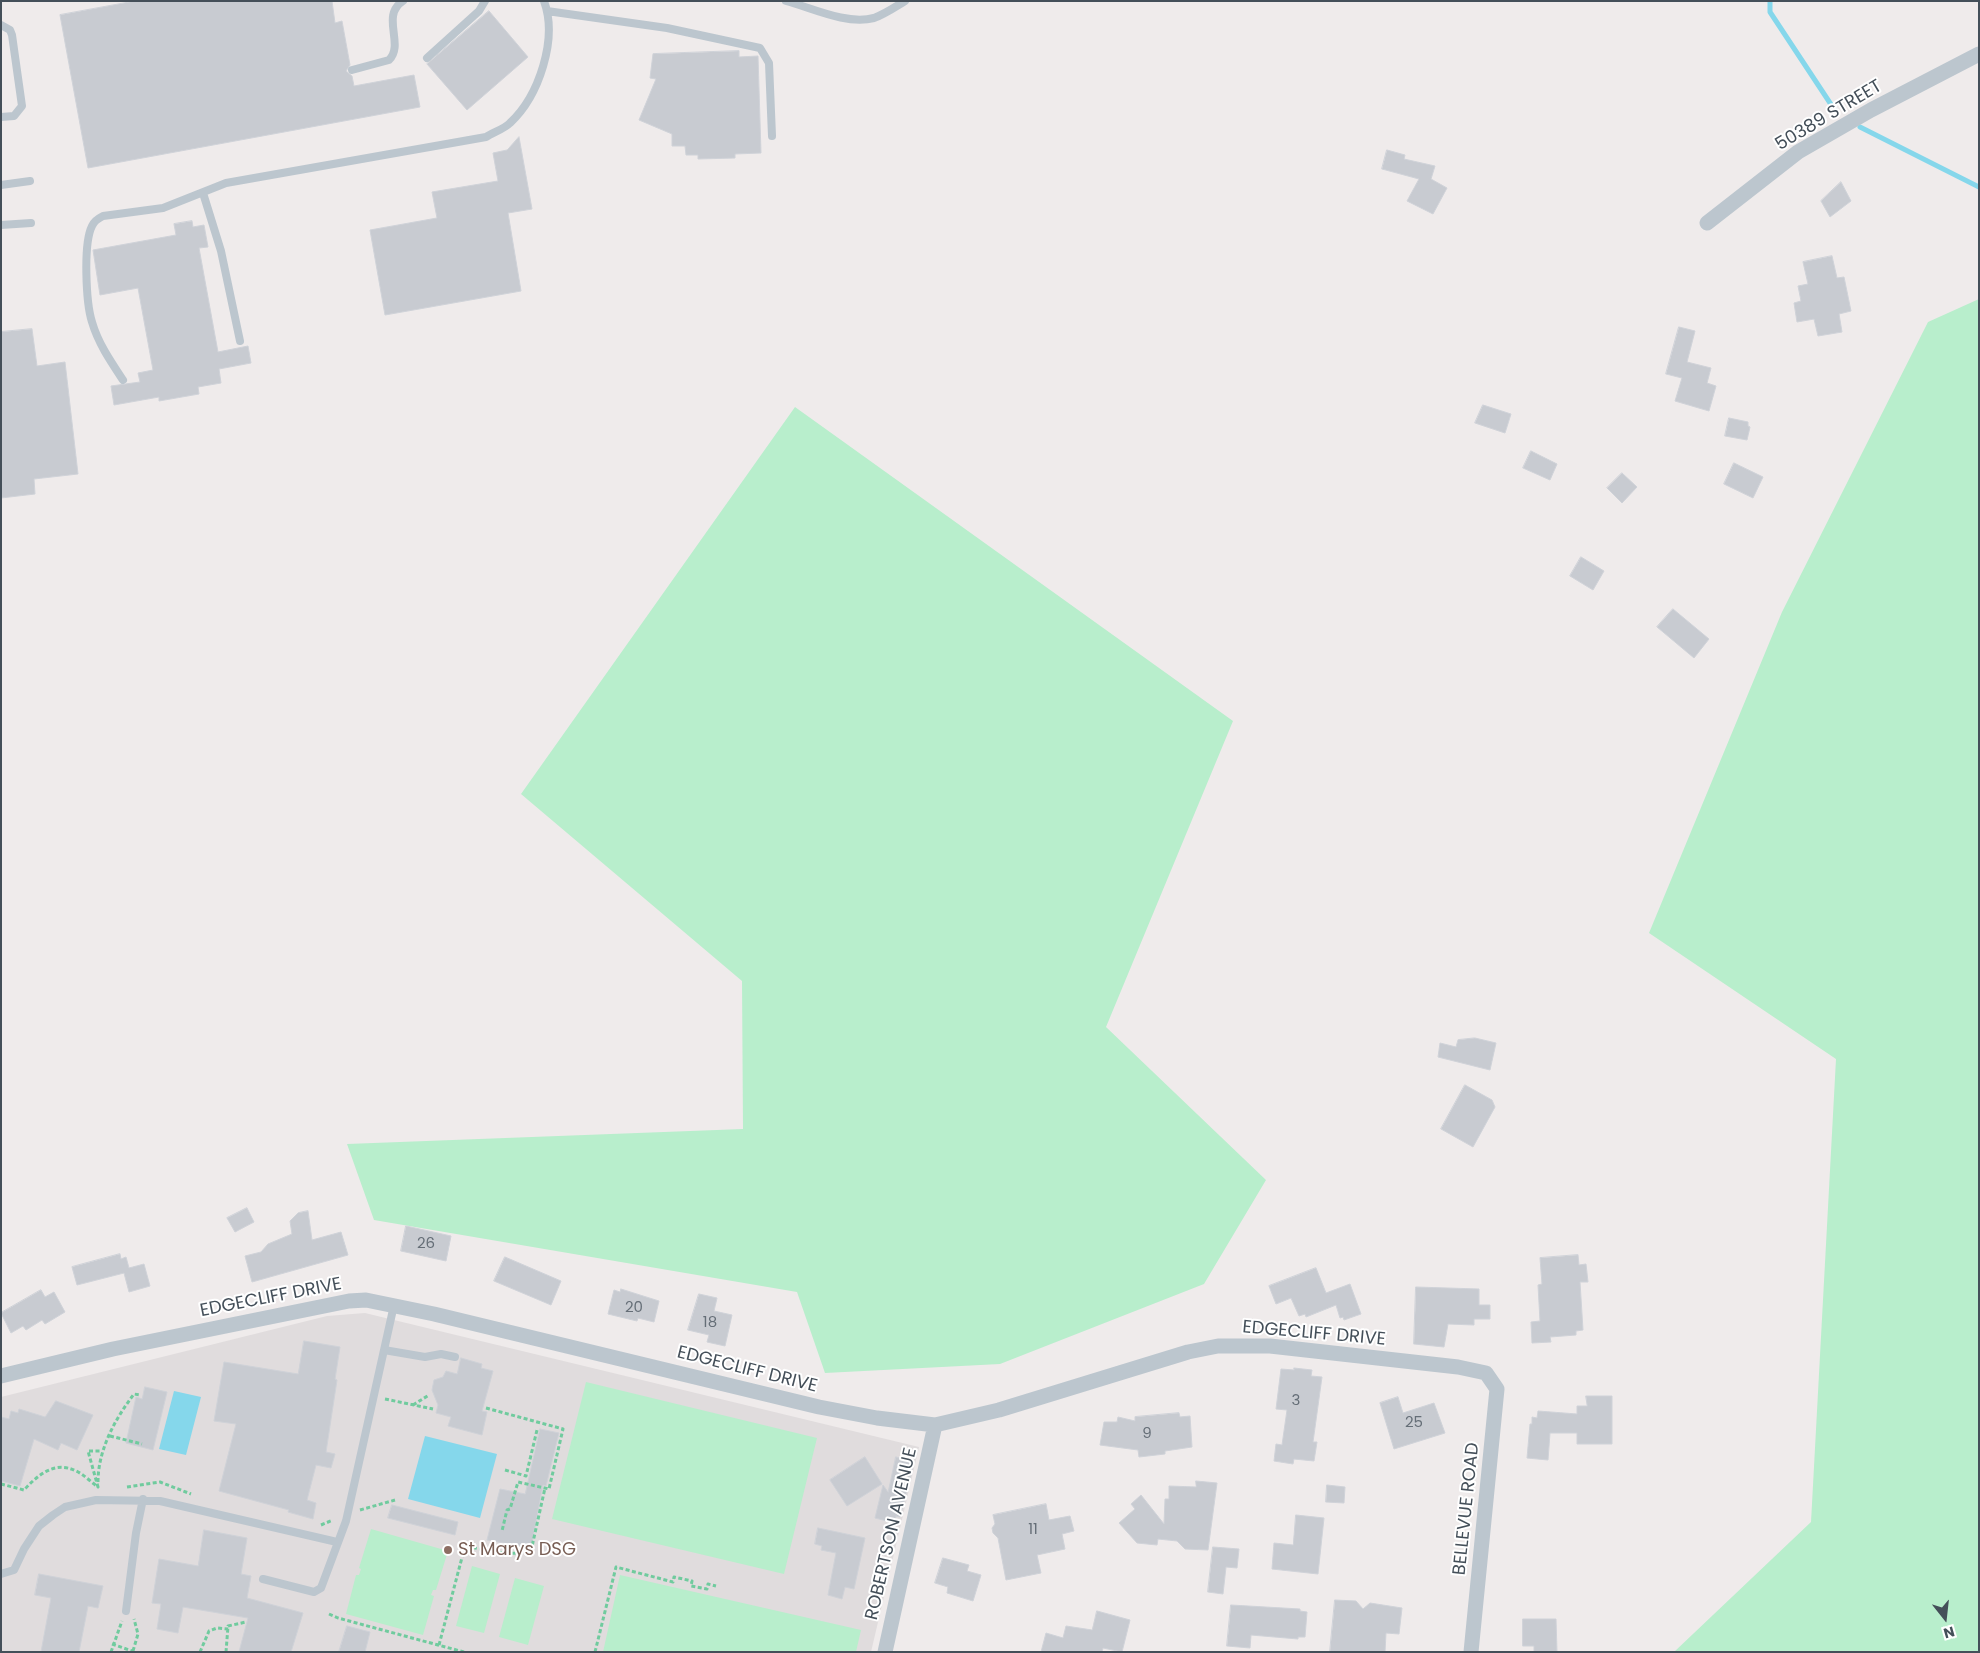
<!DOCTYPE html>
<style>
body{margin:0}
#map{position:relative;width:1980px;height:1653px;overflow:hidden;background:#efebeb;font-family:Poppins,sans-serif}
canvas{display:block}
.frame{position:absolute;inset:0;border:2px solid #444f59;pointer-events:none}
.north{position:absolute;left:1920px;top:1593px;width:50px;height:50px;-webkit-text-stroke:4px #fff;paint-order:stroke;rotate:164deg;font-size:14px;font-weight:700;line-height:20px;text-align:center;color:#444f59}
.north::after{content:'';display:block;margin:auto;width:18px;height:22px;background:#444f59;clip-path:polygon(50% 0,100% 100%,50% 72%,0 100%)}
</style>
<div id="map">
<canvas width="1980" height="1653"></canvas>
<div class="frame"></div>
<div class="north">N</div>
</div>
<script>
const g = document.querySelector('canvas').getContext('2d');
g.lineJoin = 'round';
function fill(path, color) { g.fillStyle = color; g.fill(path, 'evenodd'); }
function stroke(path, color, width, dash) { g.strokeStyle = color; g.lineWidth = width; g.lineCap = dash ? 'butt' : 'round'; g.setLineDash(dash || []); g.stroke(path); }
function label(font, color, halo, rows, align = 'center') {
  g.font = font + ' Poppins,sans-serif'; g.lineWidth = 4; g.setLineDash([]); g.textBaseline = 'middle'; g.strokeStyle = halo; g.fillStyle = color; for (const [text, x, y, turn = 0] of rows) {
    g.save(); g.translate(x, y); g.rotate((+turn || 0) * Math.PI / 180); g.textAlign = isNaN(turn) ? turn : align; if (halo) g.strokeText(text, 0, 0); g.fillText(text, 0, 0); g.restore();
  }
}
fill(new Path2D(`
 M365,1313l554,134 -48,205h-870v-255l326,-81z`), '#e0dcdd');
fill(new Path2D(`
 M1979,299v1353h-305l137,-130 25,-463 -187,-126 133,-321 146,-290z
 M795,407l438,314 -127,306 160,153 -62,104 -204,80 -175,9 -28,-81 -423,-72 -27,-76 396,-15 -1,-148 -221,-187z
 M586,1382l231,56 -33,136 -232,-55z
 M371,1529l77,22 -12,39h-3l-2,5 3,1 -11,39 -77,-21 10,-39h3l2,-6 -2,-1z
 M472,1566l28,8 -16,59 -28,-7z
 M620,1575l241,55 -5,22h-253z
 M515,1578l29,8 -16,59 -29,-8z`), '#b8eecc');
fill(new Path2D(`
 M174,1391l27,6 -15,58 -27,-6z
 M425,1436l72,18 -17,64 -72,-19z`), '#85d7eb');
stroke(new Path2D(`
 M1770,1v11l64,97
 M1860,127l119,60`), '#85d7eb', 5);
const building = new Path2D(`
 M135,1h197l3,22 7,-2 8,44 -4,6 6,5 2,10 60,-11 6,32 -332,61 -28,-153z
 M489,11l39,46 -61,53 -40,-46z
 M739,51v6l19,-1 3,97 -26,1v4l-37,1v-4h-12l-1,-9h-13v-12l-33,-14 17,-41 -6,-1 3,-24z
 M519,137l13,72 -24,4 13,78 -136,24 -15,-85 67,-12 -5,-26 66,-11 -5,-28 14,-3z
 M1387,150l18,5 -1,4 31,7 -4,13 16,9 -14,26 -26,-13 12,-22 -37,-10z
 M1841,182l10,19 -21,16 -9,-16z
 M192,221l1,6 11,-2 4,22 -9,1 19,104 30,-6 3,17 -32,6 2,14 -23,4 1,7 -40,7v-4l-45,8 -3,-19 29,-4 -2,-9 15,-3 -15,-82 -38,7 -7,-45 83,-15 -2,-11z
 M1832,256l5,22 7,-1 7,34 -12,3 3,18 -24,4 -4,-17 -17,3 -3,-19 7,-2 -3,-15 10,-2 -5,-22z
 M1679,327l16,4 -8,31 24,6 -4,15 9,3 -7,25 -34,-10 7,-23 -16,-4z
 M32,329l5,37 28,-4 13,112 -44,5 1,15 -34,4v-166z
 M1483,405l28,9 -6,19 -30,-10z
 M1729,418l19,4v4l2,1 -3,13 -22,-4z
 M1531,451l26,13 -7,16 -27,-12z
 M1734,463l29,14 -10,21 -29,-14z
 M1622,473l15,14 -15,16 -15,-15z
 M1581,557l23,14 -11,19 -23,-14z
 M1673,609l36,30 -15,19 -37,-31z
 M1475,1038l21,5 -6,27 -52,-13 2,-14 16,4 2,-7z
 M1465,1085l27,15 3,7 -22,40 -32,-18z
 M247,1208l7,14 -19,10 -8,-14z
 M308,1211l4,29 29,-8 7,23 -96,27 -7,-26 16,-4 7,-8 24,-10 -2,-13 8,-8z
 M406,1226l45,10 -5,25 -45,-10z
 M120,1254l1,5 5,-2 3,11 15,-4 6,22 -21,6 -5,-19 -47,12 -5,-18z
 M1578,1255l1,10 7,-1 2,18h-8l3,48 -7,1v4l-26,2 1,5 -19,1 -1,-21 9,-1 -2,-36 4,-1 -2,-26z
 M505,1257l56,24 -10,24 -57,-24z
 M1316,1268l10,25 24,-9 11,30 -17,6 -1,-3 -3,1 -4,-13 -30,12 -1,-3 -6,2 -8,-18 -15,6 -7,-18z
 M1416,1287l63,2v16h11v14h-16v6l-26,-1 -4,23 -30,-3z
 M621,1289l38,12 -5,21 -16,-4 -1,3 -29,-7 6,-24 6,2z
 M41,1290l4,7 9,-5 11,20 -20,12 -3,-4 -16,10 -3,-4 -12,7 -10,-20z
 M699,1294l18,4 -3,13 18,4 -7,31 -18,-4 2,-7 -21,-5z
 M304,1341l36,6 -5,32 2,1 -11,72 9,2 -4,14 -15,-3 -9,35 9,3 -3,16 -25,-7 1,-2 -70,-19 17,-67 -22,-3 10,-59 74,12z
 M461,1358l21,6 -1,4 12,3 -11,40 5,1 -5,23 -34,-9 3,-9 -15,-4 2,-8 -6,-15 2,-10 9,-3 3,-6 11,3z
 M1294,1368l18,2 -1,6 11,1 -9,65h4l-3,19 -20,-2 -1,5 -19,-3 2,-17 6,1 5,-35 -11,-1 5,-40 13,1z
 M145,1387l22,5 -14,58 -27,-7 10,-46 6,2z
 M1586,1396h26v48h-35v-11h-27l-2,27 -21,-2 3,-34h2v-7l5,1 1,-7 39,3v-8h10z
 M1398,1397l5,16 31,-10 11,30 -51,16 -14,-46z
 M56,1401l37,14 -16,35 -16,-7 -3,7 -24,-11 -14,47 -19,-5v-64l8,2 2,-8 7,2 1,-4 26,8z
 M1179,1413l1,4 10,-1 2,31 -27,4v3l-26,3 -1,-7 -38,-5 4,-23h13l1,-5 17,4v-4z
 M540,1429l19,4 -13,53 -3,-1 -12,63 -44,-8 13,-51 25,5z
 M865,1457l17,27 -35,22 -17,-26z
 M896,1457l18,5 -14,55 -4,-1 -1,7 -20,-5 8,-33 5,7z
 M1196,1481l21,2 -9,67 -23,-1 -8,-8 -19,-2 -1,6 -20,-2 -18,-20 16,-14 -4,-5 10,-9 23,29 1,-25h4v-13l27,1z
 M1327,1485l18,2 -1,16 -18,-1z
 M1046,1504l3,16 21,-4 4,15 -12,3 3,15 -28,6 4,18 -35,7 -8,-42 -5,-5 -1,-5 3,-4 -2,-9z
 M392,1505l66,17 -3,13 -67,-17z
 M1296,1515l28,3 -6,56 -46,-5 2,-26 19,2z
 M818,1528l47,10 -11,51 -9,-2 -3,12 -14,-4 8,-42 -15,-3 1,-4 -7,-2z
 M204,1530l43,8 -6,36 10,2 -4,22 56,15 -12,39h-52l9,-34 -65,-11 -5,26 -21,-4 4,-25 -9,-1 7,-44 39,7z
 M1213,1547l26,2 -2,19 -11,-1 -3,27 -15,-2z
 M943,1558l26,7 -2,6 14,4 -8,26 -26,-8 1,-6 -13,-4z
 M39,1574l64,12 -5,22 -10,-2 -9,46h-38l10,-54 -16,-3z
 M1335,1600l21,1 7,8 7,-6 32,5 -3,26 -13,-1 -1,19h-55z
 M1231,1605l69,4v2l7,1 -2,25h-7v2l-47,-4 -1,13 -23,-2z
 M1097,1611l33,9 -8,32 -19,-4 -1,4h-61l5,-19 17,5 3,-12 26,4z
 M1523,1619h33l1,33h-23v-6h-11z
 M347,1626l23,6 -5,20h-26z`);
fill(building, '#c8cbd1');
stroke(building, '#cfd2d8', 1);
stroke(new Path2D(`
 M385,1399l48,10
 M413,1405l16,-10
 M486,1408l77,21 -14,60 -31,-7 -8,27 -3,1 -5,21
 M110,1436l32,8
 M505,1470l21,6 11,-46
 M98,1482c0,-32 17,-63 36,-88l7,1
 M1,1484l23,6c13,-14 30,-30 52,-19 7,3 15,11 22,16l-10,-36h14
 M127,1487l33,-5 31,12
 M360,1510l35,-10
 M321,1525l12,-5
 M329,1614l9,4 126,34
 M112,1644l23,8
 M439,1645l26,-99c21,4 46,11 66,5l14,-63
 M133,1651l5,-17 -4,-15
 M111,1652l11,-31
 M200,1652l9,-21 8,-3 11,1
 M226,1652l2,-26 18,-4
 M595,1652l21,-85 57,15 1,-5 18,4 -1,5 16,3 1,-5 8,2`), '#70cb9e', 3, [4, 2.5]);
stroke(new Path2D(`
 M786,1c26,7 60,24 88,17 11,-4 21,-11 31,-17
 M547,11l120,17 93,20 9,15 3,73
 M1,25l9,5 2,5 10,71 -8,10 -13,1
 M427,58l52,-47 6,-10
 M352,70l37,-10c16,-16 -9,-44 14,-59
 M1,185l29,-4
 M203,193l18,58 19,90
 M1,225l30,-2
 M123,380c-12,-18 -25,-37 -31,-58 -6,-19 -9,-78 0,-96 2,-5 7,-8 11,-10l60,-8 63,-25 260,-46c8,-5 18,-8 24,-14 29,-27 48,-84 34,-122
 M384,1350l41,7 16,-3 14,3
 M1,1574l13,-4 10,-21 15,-23 14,-11 12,-8 31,-7 64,1 177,41
 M263,1579l51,13 7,-4 25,-67 48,-216
 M126,1611l10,-78 7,-34`), '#bcc6ce', 8);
stroke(new Path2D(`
 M1707,223l91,-71 73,-42 108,-56
 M1,1376l112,-27 236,-48 17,-1 68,14 385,93 58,11 58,7 64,-15 189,-58 30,-6h52l188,21 28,6 11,16 -26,263
 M885,1652l50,-227`), '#bcc6ce', 15);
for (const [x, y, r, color] of [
 [448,1550,5,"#8d6e63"]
]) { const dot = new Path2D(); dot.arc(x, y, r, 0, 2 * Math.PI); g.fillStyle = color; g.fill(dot); stroke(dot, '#fff', 2); }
label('15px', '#656e77', null, [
 ["26",426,1244],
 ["20",634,1308],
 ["18",710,1323],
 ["3",1296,1401],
 ["25",1414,1423],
 ["9",1147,1434],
 ["11",1033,1530]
]);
label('18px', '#444f59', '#fff', [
 ["50389 STREET",1829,116,-31],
 ["EDGECLIFF DRIVE",271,1298,-11],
 ["EDGECLIFF DRIVE",1314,1334,5],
 ["EDGECLIFF DRIVE",747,1370,14],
 ["BELLEVUE ROAD",1467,1509,-84],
 ["ROBERTSON AVENUE",892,1534,-77]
]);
label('18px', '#785e54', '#fff', [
 ["St Marys DSG",458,1550]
], 'left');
</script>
